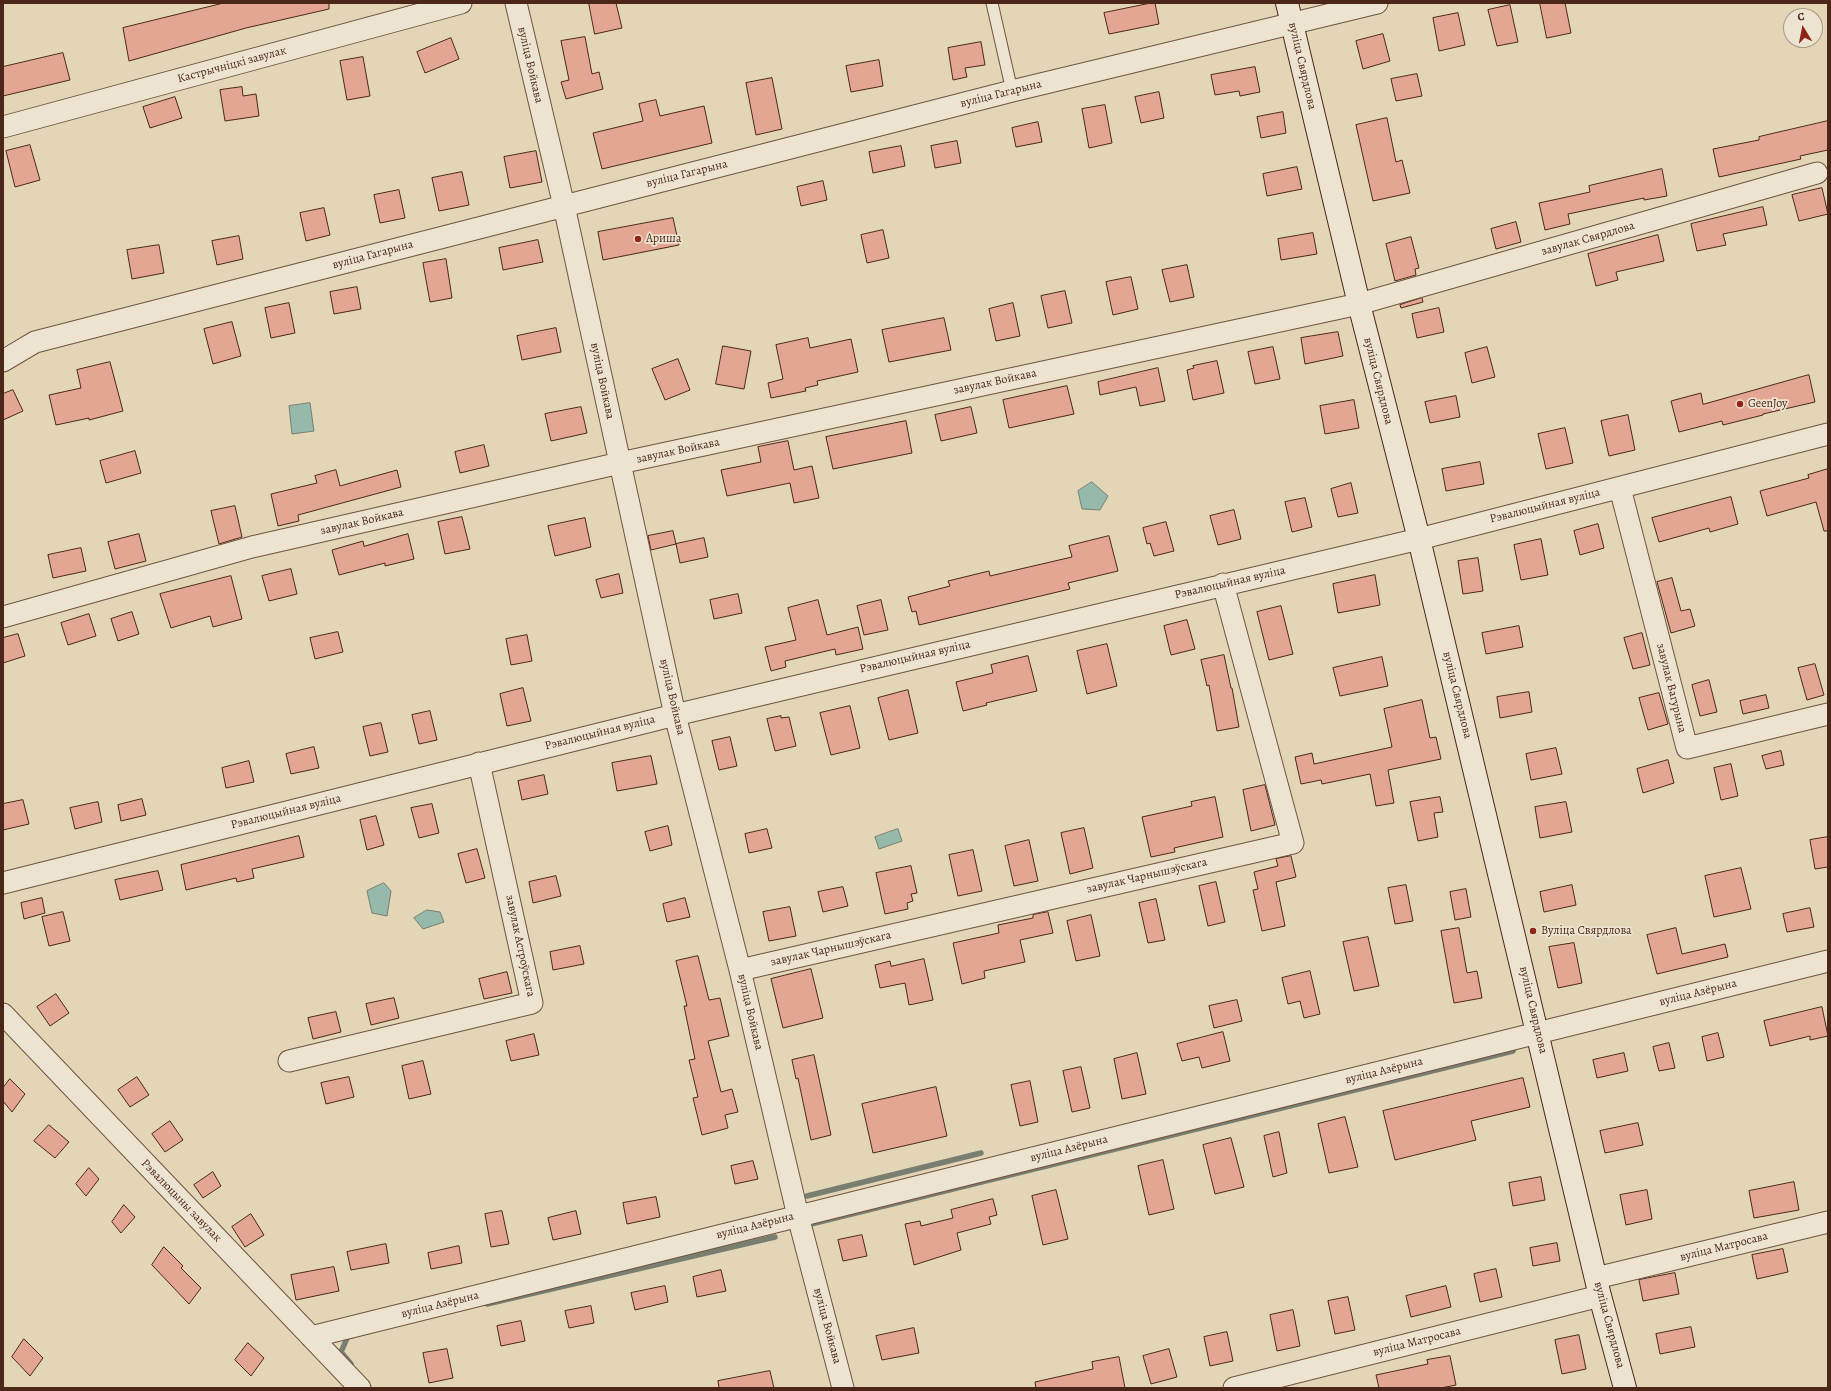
<!DOCTYPE html>
<meta charset="utf-8">
<style>
body{margin:0}
#map{position:relative;width:1831px;height:1391px;overflow:hidden;background:#e2d6b6;font-family:Alegreya,serif}
canvas{display:block}
.frame{position:absolute;inset:0;border:4px solid #4c2719;pointer-events:none}
.north{position:absolute;left:1783px;top:8px;width:40px;height:40px;box-sizing:border-box;background:#ece4d0;border:1px solid #ac9887;border-radius:50%;rotate:350deg;font-size:11px;font-weight:700;line-height:16px;text-align:center;color:#4c2719}
.north::after{content:'';display:block;margin:auto;width:14px;height:18px;background:#8f2418;clip-path:polygon(50% 0,100% 100%,50% 72%,0 100%)}
</style>
<div id="map">
<canvas width="1831" height="1391"></canvas>
<div class="frame"></div>
<div class="north">С</div>
</div>
<script>
const g = document.querySelector('canvas').getContext('2d');
g.lineJoin = 'round';
function fill(path, color) { g.fillStyle = color; g.fill(path, 'evenodd'); }
function stroke(path, color, width, dash) { g.strokeStyle = color; g.lineWidth = width; g.lineCap = dash ? 'butt' : 'round'; g.setLineDash(dash || []); g.stroke(path); }
function label(font, color, halo, rows, align = 'center') {
  g.font = font + ' Alegreya,serif'; g.lineWidth = 3.5; g.setLineDash([]); g.textBaseline = 'middle'; g.strokeStyle = halo; g.fillStyle = color; for (const [text, x, y, turn = 0] of rows) {
    g.save(); g.translate(x, y); g.rotate((+turn || 0) * Math.PI / 180); g.textAlign = isNaN(turn) ? turn : align; if (halo) g.strokeText(text, 0, 0); g.fillText(text, 0, 0); g.restore();
  }
}
const water = new Path2D(`
 M310,403l4,28 -22,3 -3,-28z
 M1092,482l16,14 -8,14 -18,-1 -4,-18z
 M898,829l4,12 -23,8 -4,-12z
 M384,883l7,8 -4,25 -15,-3 -5,-22z
 M427,910l13,2 4,10 -21,7 -9,-11z`);
fill(water, '#95b9aa');
stroke(water, '#787f70', 1);
stroke(new Path2D(`
 M807,1196l174,-43
 M811,1224l702,-173
 M487,1304l288,-67
 M351,1364l-10,-12 7,-16h4`), '#787f70', 5.5);
const building = new Path2D(`
 M224,3h105v6l-83,19 -117,33 -6,-33z
 M589,3h27l6,25 -27,6z
 M1151,3h4l4,21 -50,10 -5,-21z
 M1540,3h25l6,30 -24,5z
 M1510,5l8,37 -21,4 -9,-36z
 M1458,13l7,32 -26,6 -6,-33z
 M1383,34l7,27 -27,8 -7,-28z
 M585,37l7,37 7,-2 4,17 -37,10 -5,-17 8,-2 -8,-39z
 M451,38l8,21 -34,14 -8,-21z
 M981,42l4,23 -20,3 2,9 -14,3 -5,-32z
 M63,53l7,27 -67,16v-29z
 M363,57l7,39 -23,4 -7,-39z
 M879,60l4,26 -32,6 -5,-26z
 M1255,67l5,25 -20,4 -1,-5 -24,4 -4,-20z
 M1417,74l5,22 -26,5 -5,-22z
 M772,78l10,51 -26,6 -10,-52z
 M242,87l1,9 13,-2 3,22 -34,5 -5,-31z
 M1159,92l5,26 -23,5 -6,-26z
 M175,97l7,21 -32,10 -7,-21z
 M656,100l4,16 44,-10 8,37 -110,26 -9,-36 50,-12 -4,-17z
 M1105,105l7,38 -23,5 -7,-39z
 M1283,112l3,21 -25,5 -4,-21z
 M1387,118l9,44 6,-2 8,33 -37,8 -17,-76z
 M1828,121v29l-28,6 1,3 -82,18 -6,-28 46,-9v-3z
 M1038,122l4,20 -26,5 -4,-19z
 M957,141l4,22 -26,5 -4,-22z
 M30,145l10,35 -25,7 -9,-36z
 M901,146l4,20 -32,7 -4,-21z
 M536,151l6,31 -32,6 -6,-31z
 M1297,167l5,22 -35,7 -4,-22z
 M1662,169l5,27 -23,4v-2l-76,16 2,10 -25,6 -6,-27 51,-11 -1,-6z
 M462,172l7,33 -30,6 -7,-33z
 M823,181l4,19 -26,6 -4,-19z
 M1822,188l6,26 -29,7 -7,-26z
 M399,190l6,28 -25,5 -6,-28z
 M1763,207l4,18 -44,9 3,11 -29,6 -6,-27z
 M324,208l6,27 -24,6 -6,-28z
 M673,218l6,27 -76,15 -5,-28z
 M1516,222l5,20 -25,7 -5,-20z
 M883,230l6,28 -22,5 -6,-28z
 M1313,233l4,21 -36,6 -3,-21z
 M1658,235l6,26 -48,11 2,8 -22,6 -8,-32z
 M239,236l4,23 -26,6 -5,-24z
 M1411,237l8,31 -4,1 1,6 -21,6 -9,-37z
 M538,240l5,22 -40,8 -4,-22z
 M159,245l5,28 -32,6 -5,-29z
 M446,259l6,39 -22,4 -7,-39z
 M1187,265l7,32 -24,5 -8,-32z
 M1131,277l7,32 -25,6 -7,-33z
 M357,287l4,22 -27,5 -4,-22z
 M1065,291l7,32 -24,5 -7,-32z
 M1422,298l1,4 -22,6 -1,-3z
 M289,303l6,30 -24,5 -6,-30z
 M1013,303l7,33 -24,5 -7,-32z
 M1439,308l5,24 -27,6 -5,-24z
 M944,318l7,32 -62,12 -7,-32z
 M232,322l9,34 -28,8 -9,-35z
 M556,328l5,24 -39,8 -5,-24z
 M1338,332l5,24 -38,8 -4,-26z
 M808,338l2,10 41,-9 7,33 -41,9 1,4 -13,3 1,3 -35,7 -3,-15 15,-4 -7,-34z
 M723,346l28,5 -7,38 -28,-5z
 M1273,347l7,32 -25,5 -7,-32z
 M1487,347l8,30 -23,6 -7,-30z
 M678,359l12,31 -25,10 -13,-31z
 M1217,361l7,32 -31,7 -6,-30 7,-2 -1,-2z
 M110,362l13,49 -34,9v-2l-33,7 -7,-30 32,-7 -4,-18z
 M1158,368l7,33 -25,5 -4,-19 -36,8 -2,-13z
 M1809,375l6,27 -52,12v1l-40,10 -1,-4 -43,11 -8,-31 30,-8 2,11z
 M1067,386l7,28 -65,14 -6,-28z
 M13,390l10,21 -20,9v-26z
 M1456,396l4,21 -30,6 -5,-21z
 M1354,400l5,28 -34,6 -5,-28z
 M581,407l6,26 -36,8 -6,-27z
 M971,407l6,26 -36,8 -6,-26z
 M1628,415l7,35 -26,6 -8,-35z
 M906,421l6,32 -79,16 -7,-32z
 M1565,428l8,35 -27,6 -8,-35z
 M788,441l6,29 18,-4 7,32 -25,5 -4,-20 -63,13 -6,-26 40,-8 -3,-15z
 M484,445l5,21 -29,7 -5,-21z
 M135,451l6,22 -35,10 -6,-22z
 M1480,462l4,22 -38,7 -4,-22z
 M1828,469v62h-4l-8,-29 -49,14 -7,-25 49,-13 -1,-3z
 M336,470l4,16 57,-16 4,17 -103,28 1,6 -21,5 -7,-32 46,-11 -2,-7z
 M1351,483l7,30 -20,4 -7,-28z
 M1731,497l7,27 -28,8 -1,-4 -50,14 -7,-24z
 M1305,498l7,29 -20,5 -7,-30z
 M235,506l7,31 -23,7 -8,-33z
 M1234,510l7,29 -23,6 -8,-29z
 M462,517l8,32 -25,5 -7,-32z
 M585,518l6,29 -36,9 -7,-30z
 M1166,522l8,29 -20,5 -4,-13 -3,1 -4,-16z
 M1598,524l6,24 -24,7 -6,-24z
 M673,531l3,13 -25,6 -3,-14z
 M139,534l7,27 -31,8 -7,-27z
 M408,534l6,25 -29,7v-3l-46,12 -7,-25 31,-9 1,5z
 M1109,536l9,35 -50,12 2,6 -151,36 -3,-14 -4,1 -4,-15 42,-11 -2,-5 41,-10 1,5 82,-19 -3,-11z
 M704,538l4,19 -28,6 -4,-19z
 M1541,539l7,36 -27,5 -7,-35z
 M81,548l5,23 -33,7 -5,-23z
 M1478,558l5,33 -20,3 -5,-33z
 M291,569l6,25 -28,7 -7,-25z
 M619,574l4,19 -22,5 -5,-18z
 M1375,575l5,30 -42,8 -5,-29z
 M231,576l11,43 -29,8 -3,-11 -39,12 -11,-34z
 M1672,578l9,33 9,-2 5,17 -24,7 -14,-51z
 M738,594l4,19 -28,6 -4,-19z
 M818,600l9,35 31,-8 5,22 -27,6 -1,-6 -50,12 1,6 -15,4 -6,-24 31,-7 -8,-32z
 M881,600l7,30 -24,5 -7,-29z
 M1281,606l12,48 -24,6 -12,-48z
 M132,612l7,22 -21,7 -7,-22z
 M89,614l7,22 -28,9 -7,-22z
 M1187,620l8,29 -24,6 -7,-29z
 M1519,626l4,21 -37,7 -4,-21z
 M338,632l5,20 -28,7 -5,-21z
 M1642,633l8,32 -17,4 -9,-31z
 M18,634l7,22 -22,7v-25z
 M527,635l5,26 -21,4 -5,-26z
 M1107,644l10,42 -30,8 -10,-43z
 M1224,655l7,33h1l7,39 -22,4 -8,-46 -2,1 -6,-26z
 M1028,656l9,35 -51,12 1,2 -24,6 -7,-29 37,-9 -2,-8z
 M1382,657l6,29 -48,10 -7,-28z
 M1815,664l9,31 -17,5 -9,-32z
 M1709,680l8,32 -17,4 -8,-31z
 M523,688l8,33 -24,5 -7,-32z
 M908,690l10,43 -29,7 -11,-42z
 M1529,692l3,20 -32,6 -3,-21z
 M1659,693l9,31 -20,6 -9,-32z
 M1766,695l3,13 -26,6 -3,-13z
 M1422,700l8,38 6,-1 5,22 -53,11 6,33 -18,3 -6,-32 -48,10 -1,-4 -20,4 -6,-27 17,-4 2,11 78,-17 -8,-38z
 M850,706l10,42 -29,7 -11,-42z
 M430,711l7,29 -18,4 -7,-29z
 M781,716v2l8,-1 7,29 -21,5 -8,-32z
 M381,723l7,29 -18,4 -7,-29z
 M730,737l7,29 -18,4 -7,-29z
 M314,747l5,21 -28,6 -5,-20z
 M1556,748l6,26 -31,6 -5,-26z
 M1781,751l3,14 -18,4 -4,-13z
 M651,756l6,28 -40,7 -5,-28z
 M1668,760l6,23 -31,10 -6,-24z
 M249,761l5,21 -28,6 -4,-20z
 M1731,764l7,32 -17,4 -7,-32z
 M544,775l4,19 -26,6 -4,-19z
 M1265,785l10,40 -24,6 -8,-41z
 M1215,797l8,40 -49,11 1,4 -24,5 -9,-40 50,-11 -1,-4z
 M1440,797l3,15 -9,1 4,24 -20,4 -8,-39z
 M142,799l4,16 -25,6 -3,-16z
 M23,800l6,24 -26,6v-26z
 M98,802l4,20 -27,7 -5,-21z
 M1566,802l6,30 -32,6 -5,-31z
 M432,804l7,29 -20,5 -8,-30z
 M376,816l8,29 -17,5 -7,-30z
 M668,826l4,19 -22,6 -5,-19z
 M1084,828l9,40 -23,6 -9,-41z
 M767,829l5,19 -23,5 -4,-19z
 M299,836l5,21 -52,12 2,9 -17,4 -1,-4 -50,12 -5,-25z
 M1828,837v30l-13,2 -5,-29z
 M1029,840l9,41 -24,5 -9,-40z
 M477,849l8,29 -19,5 -8,-29z
 M973,850l9,41 -24,5 -9,-41z
 M1291,856l5,21 -20,5 9,44 -23,5 -9,-41 5,-1 -4,-17 24,-6 -2,-7z
 M911,866l6,27 -6,1 2,7 -6,2 1,6 -23,5 -9,-41z
 M1741,868l10,41 -37,8 -9,-41z
 M158,871l5,19 -43,10 -5,-20z
 M556,876l5,20 -28,7 -4,-21z
 M1216,882l9,40 -17,4 -9,-40z
 M1406,885l7,36 -18,3 -7,-36z
 M1572,885l4,20 -32,7 -4,-20z
 M843,887l5,19 -25,6 -5,-20z
 M1466,889l5,28 -16,3 -5,-28z
 M42,898l3,15 -21,6 -3,-16z
 M685,898l5,19 -23,5 -4,-18z
 M1156,899l9,41 -17,3 -9,-40z
 M790,907l6,29 -27,5 -6,-29z
 M1810,908l4,19 -27,5 -4,-18z
 M63,912l7,29 -21,5 -7,-29z
 M1048,912l5,21 -33,7 5,22 -41,9 1,7 -23,6 -9,-41 46,-10 -1,-8 35,-7v-3z
 M1091,915l9,41 -24,5 -9,-40z
 M1459,928l8,45 10,-2 5,27 -28,5 -13,-72z
 M1676,928l6,26 43,-10 3,13 -71,17 -10,-39z
 M1368,937l11,49 -25,5 -11,-49z
 M1574,943l8,40 -24,5 -9,-41z
 M580,946l4,18 -31,6 -3,-18z
 M698,956l11,44 11,-2 9,38 -21,5 13,51 11,-3 6,23 -13,3 3,13 -26,7 -9,-37 5,-1 -9,-37 6,-1 -11,-53h3l-11,-45z
 M924,959l9,41 -24,5 -4,-22 -25,5 -5,-23 15,-4 1,5z
 M811,969l12,49 -40,10 -12,-49z
 M1310,971l10,43 -16,4 -4,-17 -12,3 -6,-26z
 M507,972l5,21 -28,6 -5,-20z
 M56,994l13,19 -19,13 -13,-19z
 M394,998l5,20 -28,7 -5,-21z
 M1237,1000l5,21 -28,7 -5,-22z
 M1822,1007l6,29 -18,4v-4l-40,10 -6,-25z
 M336,1012l5,20 -28,7 -5,-21z
 M1223,1032l7,29 -28,7 -3,-11 -17,4 -5,-17z
 M1718,1033l6,24 -17,4 -5,-24z
 M534,1034l5,21 -28,6 -5,-20z
 M1669,1043l6,25 -16,3 -6,-24z
 M1137,1053l9,41 -24,5 -8,-40z
 M1624,1053l4,18 -31,7 -4,-18z
 M814,1055l17,80 -20,5 -13,-62 -2,1 -4,-19z
 M423,1061l8,33 -22,5 -7,-33z
 M1081,1067l9,41 -18,4 -9,-41z
 M137,1077l12,18 -19,12 -12,-17z
 M349,1077l5,20 -28,7 -5,-21z
 M1523,1078l7,29 -59,14 5,19 -81,20 -12,-49z
 M10,1079l15,15 -13,18 -9,-11v-13z
 M1030,1081l8,41 -18,4 -9,-41z
 M936,1087l11,49 -74,17 -11,-49z
 M1345,1117l13,50 -29,6 -11,-49z
 M170,1121l13,19 -18,12 -13,-18z
 M1638,1123l5,22 -38,8 -5,-22z
 M49,1125l20,17 -14,16 -21,-17z
 M1279,1132l8,41 -14,4 -9,-41z
 M1231,1138l13,49 -29,7 -12,-49z
 M1163,1160l11,49 -25,6 -11,-49z
 M753,1161l5,18 -23,5 -4,-18z
 M89,1168l10,11 -13,17 -10,-12z
 M213,1172l8,14 -18,12 -9,-13z
 M1541,1177l4,23 -32,6 -4,-23z
 M1794,1182l5,28 -45,8 -5,-27z
 M1056,1190l12,49 -25,6 -11,-49z
 M1647,1190l5,29 -26,6 -6,-30z
 M656,1197l4,20 -33,7 -4,-21z
 M993,1199l4,16 -8,2 2,7 -34,9 4,17 -47,15 -9,-41 15,-3 1,5 32,-8 -2,-8z
 M124,1205l11,12 -14,16 -9,-11z
 M502,1211l7,33 -18,3 -6,-33z
 M576,1211l5,23 -28,6 -5,-22z
 M251,1214l13,21 -19,12 -13,-20z
 M862,1235l5,21 -24,5 -5,-21z
 M1557,1243l3,18 -27,5 -3,-18z
 M386,1244l3,19 -38,7 -4,-18z
 M459,1246l3,17 -31,6 -3,-16z
 M164,1247l19,19 -2,2 20,20 -12,16 -37,-39z
 M1783,1249l5,23 -31,7 -5,-24z
 M334,1267l5,24 -43,9 -5,-25z
 M1496,1269l6,28 -22,5 -6,-28z
 M721,1270l5,21 -29,6 -4,-20z
 M1675,1273l4,21 -36,7 -4,-21z
 M665,1286l3,16 -33,8 -4,-17z
 M1446,1286l5,21 -40,10 -5,-21z
 M1348,1297l7,33 -20,4 -7,-33z
 M591,1306l3,17 -25,5 -4,-17z
 M1293,1310l7,36 -23,5 -7,-36z
 M521,1321l4,20 -24,5 -4,-20z
 M1691,1327l4,20 -35,7 -4,-20z
 M914,1328l5,25 -37,7 -6,-24z
 M1227,1332l6,29 -23,5 -6,-29z
 M1579,1335l7,34 -24,5 -7,-34z
 M24,1339l19,19 -13,18 -18,-19z
 M248,1343l16,15 -13,18 -16,-16z
 M447,1349l6,29 -24,5 -6,-30z
 M1169,1349l8,28 -26,7 -8,-28z
 M1450,1356l6,29 -15,3h-62l-3,-13 52,-11 -1,-4z
 M1119,1357l6,31h-89l-1,-6 58,-13 -1,-7z
 M770,1371l4,17h-55l-1,-7z`);
fill(building, '#e3a692');
stroke(building, '#4c2719', 1);
const service = new Path2D(`
 M992,3l20,88`);
const minor = new Path2D(`
 M516,3l48,203 111,509 65,255 58,246 45,172
 M3,127l458,-124
 M3,361l32,-19 977,-251 365,-88
 M1620,488l67,260 141,-34
 M3,617l249,-70 368,-84 739,-159 458,-131
 M3,883l672,-168 744,-176 409,-105
 M740,970l553,-127 -70,-259
 M3,1014l357,374
 M289,1061l243,-58 -53,-240
 M1596,1278l232,-56
 M311,1337l1517,-376
 M1234,1388l366,-92`);
const secondary = new Path2D(`
 M1287,3l72,301 60,235 181,757 25,92`);
stroke(service, '#725340', 13);
stroke(minor, '#725340', 23);
stroke(secondary, '#4c2719', 24);
stroke(service, '#ece4d0', 11);
stroke(minor, '#ece4d0', 21);
stroke(secondary, '#ece4d0', 22);
for (const [x, y, r, color] of [
 [638,239,4,"#8f2418"],
 [1740,404,4,"#8f2418"],
 [1533,931,4,"#8f2418"]
]) { const dot = new Path2D(); dot.arc(x, y, r, 0, 2 * Math.PI); g.fillStyle = color; g.fill(dot); stroke(dot, '#ece4d0', 1.5); }
label('12px', '#4c2719', '#ece4d0', [
 ["Кастрычніцкі завулак",232,65,-15],
 ["вуліца Войкава",530,65,77],
 ["вуліца Свярдлова",1302,66,77],
 ["вуліца Гагарына",1001,94,-14],
 ["вуліца Гагарына",687,174,-14],
 ["завулак Свярдлова",1588,239,-16],
 ["вуліца Гагарына",373,255,-15],
 ["вуліца Войкава",602,381,78],
 ["вуліца Свярдлова",1378,381,76],
 ["завулак Войкава",995,382,-12],
 ["завулак Войкава",678,451,-12],
 ["Рэвалюцыйная вуліца",1545,506,-14],
 ["завулак Войкава",362,522,-13],
 ["Рэвалюцыйная вуліца",1230,583,-13],
 ["Рэвалюцыйная вуліца",915,657,-13],
 ["завулак Вагурына",1671,688,76],
 ["вуліца Свярдлова",1457,695,76],
 ["вуліца Войкава",672,697,77],
 ["Рэвалюцыйная вуліца",600,733,-14],
 ["Рэвалюцыйная вуліца",286,812,-14],
 ["завулак Чарнышэўскага",1147,876,-13],
 ["завулак Астроўскага",520,946,78],
 ["завулак Чарнышэўскага",831,949,-13],
 ["вуліца Азёрына",1698,993,-14],
 ["вуліца Свярдлова",1533,1010,77],
 ["вуліца Войкава",750,1012,77],
 ["вуліца Азёрына",1384,1071,-14],
 ["вуліца Азёрына",1069,1149,-14],
 ["Рэвалюцыны завулак",181,1201,46],
 ["вуліца Азёрына",755,1226,-14],
 ["вуліца Матросава",1724,1247,-14],
 ["вуліца Азёрына",440,1305,-14],
 ["вуліца Свярдлова",1609,1325,75],
 ["вуліца Войкава",827,1326,75],
 ["вуліца Матросава",1417,1342,-14]
]);
label('12px', '#4c2719', '#ece4d0', [
 ["Ариша",646,239],
 ["GeenJoy",1748,404],
 ["Вуліца Свярдлова",1541,931]
], 'left');
</script>
